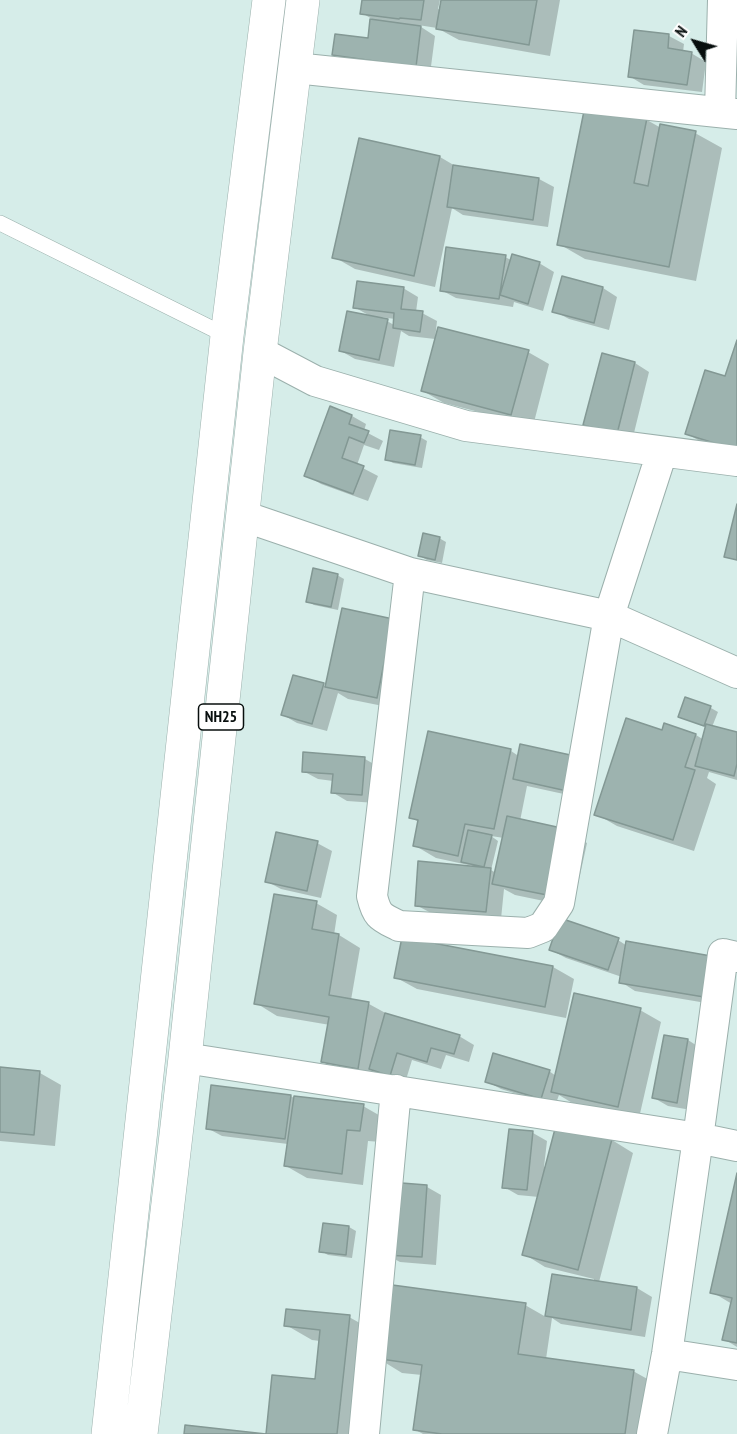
<!DOCTYPE html>
<style>
body{margin:0}
#map{position:relative;width:737px;height:1434px;overflow:hidden;background:#d6ede9;font-family:"PT Sans Narrow",sans-serif}
canvas{display:block}
.north{position:absolute;left:665px;top:12px;width:60px;height:60px;-webkit-text-stroke:4px #fff;paint-order:stroke;rotate:307deg;font-size:16px;font-weight:700;line-height:24px;text-align:center;color:#080f0e}
.north::after{content:'';display:block;margin:auto;width:21px;height:27px;background:#080f0e;clip-path:polygon(50% 0,100% 100%,50% 72%,0 100%)}
</style>
<div id="map">
<canvas width="737" height="1434"></canvas>
<div class="north">N</div>
</div>
<script>
const g = document.querySelector('canvas').getContext('2d');
g.lineJoin = 'round';
function fill(path, color) { g.fillStyle = color; g.fill(path, 'evenodd'); }
function stroke(path, color, width, dash) { g.strokeStyle = color; g.lineWidth = width; g.lineCap = dash ? 'butt' : 'round'; g.setLineDash(dash || []); g.stroke(path); }
function label(font, color, halo, rows, align = 'center') {
  g.font = font + ' "PT Sans Narrow",sans-serif'; g.lineWidth = 5; g.setLineDash([]); g.textBaseline = 'middle'; g.strokeStyle = halo; g.fillStyle = color; for (const [text, x, y, turn = 0] of rows) {
    g.save(); g.translate(x, y); g.rotate((+turn || 0) * Math.PI / 180); g.textAlign = isNaN(turn) ? turn : align; if (halo) g.strokeText(text, 0, 0); g.fillText(text, 0, 0); g.restore();
  }
}
fill(new Path2D(`
 M364,0h76l-2,9 3,1 2,-10h117l-10,56 -91,-16 -22,-12 -19,-3 17,11 -5,38 -81,-11 -15,-9 35,-14 3,-21 -10,-6z
 M636,31l33,5 15,8 -1,8 8,1 15,9 -4,30 -58,-7 -15,-9z
 M587,107l60,13 14,8 34,5 27,15 -26,133 -111,-22 -26,-15z
 M360,140l80,17 17,10 82,12 15,8 -6,40 -85,-12 -11,-7 -17,79 -80,-18 -21,-12z
 M505,257l6,3 28,3 15,9 -11,39 -29,-9 -1,5 -57,-9 -15,-8z
 M563,278l40,10 14,9 -8,33 -40,-11 -15,-8z
 M403,288l15,9 -2,15 6,1 15,8 -2,18 -26,-3 -8,-5 -7,36 -39,-8 -14,-8 31,-34 -18,-10zM380,317l15,2 -1,6 -7,-4 -7,-2z
 M737,345v109l-29,-8 -22,-13 40,-55z
 M528,352l21,12 -16,62 -89,-23 -21,-12z
 M635,363l14,9 -17,69 -33,-8 -14,-8z
 M331,408l21,8 14,8 -2,7 19,10 -4,9 -15,-5 -7,20 21,11 -10,25 -47,-17 -15,-9z
 M420,437l7,4 -5,27 -29,-5 -7,-4z
 M439,538l7,4 -4,21 -15,-3 -7,-4z
 M337,575l7,4 -6,31 -24,-5 -7,-4z
 M393,620l5,89 -50,-10 -10,-6 -11,38 -30,-8 -14,-8 40,-30 4,2z
 M686,699l25,9 7,4 -6,15 25,6v47l-28,-8 -2,6 9,6 -22,67 -77,-25 -21,-12 67,-82 33,3 8,5 3,-14 -8,-5 -2,3 2,1 -19,-9z
 M429,733l82,18 71,47 -55,-12 -7,35 46,9 21,13 -14,64 -58,-12 -11,-6 -3,30 -70,-6 -15,-8 57,-37v-2l-37,-8 -22,-13 5,-23 -9,-5zM491,836l13,2 -8,35 -5,-3 7,-29z
 M365,759l14,8 -3,36 -29,-2 -15,-9 1,-11 -15,-2 -15,-8z
 M317,843l15,8 -11,47 -40,-9 -15,-8z
 M316,903l21,12 -3,20h5l21,13 -9,52 18,4 22,12 68,20 15,9 -5,17 -23,-7 -5,14 -29,-9 -7,23 -61,-9 -21,-12 7,-37 -53,-9 -21,-13z
 M561,920l57,20 100,65 -83,-14 -14,-9 1,-5 -56,-19 -15,-8z
 M553,967l21,12 -8,39 -149,-29 -22,-12z
 M640,1010l21,12 -22,96 -65,-14 -15,-9 -4,11 -54,-17 -15,-8 63,-10 7,5z
 M688,1040l14,9 -11,61 -23,-4 -14,-8z
 M0,1069l40,4 21,12 -6,61 -55,-5z
 M291,1096l4,3 68,7 21,12 -3,24 -13,-1 -5,44 -56,-7 -21,-12 2,-22 -66,-8 -15,-8z
 M533,1133l14,8 -3,26 68,-27 21,13 -34,129 38,6 15,9 -7,40 -84,-13 -9,-6 -6,41 87,12 27,15 -7,48h-230l-9,-5 8,-54 -20,-2 -26,-16 149,-52 21,12 8,-42 40,7v-3l-49,-12 -21,-13 15,-57 -21,-2 -14,-8z
 M737,1179v168l-13,-8 8,-35 -20,-12z
 M427,1187l14,8 -5,70 -36,-3 -15,-8z
 M349,1227l7,4 -4,27 -24,-3 -7,-4z
 M349,1317l27,15 -11,102h-97l48,-53 4,-40 -8,-1 -26,-15z`), '#0003');
const building = new Path2D(`
 M362,0h62l-3,20 -21,-2 -1,1 -39,-5z
 M441,0h96l-8,45 -93,-16z
 M370,19l51,7 -5,41 -84,-12 3,-21 33,4z
 M634,30l35,4 -1,14 24,4 -5,33 -59,-8z
 M585,106l62,12 -13,65 14,3 12,-62 36,7 -27,136 -112,-22z
 M359,138l81,18 -26,120 -82,-18z
 M453,165l86,13 -6,42 -86,-13z
 M446,247l60,8 -7,44 -59,-8z
 M512,254l28,8 -12,42 -28,-9z
 M562,276l41,11 -9,36 -42,-11z
 M357,281l47,6 -3,22 22,2 -3,21 -27,-4 1,-15 -41,-5z
 M347,311l41,8 -9,41 -40,-9z
 M438,327l91,23 -18,65 -90,-24z
 M737,340v110l-52,-16 20,-64 20,6z
 M602,353l33,9 -18,72 -34,-9z
 M330,406l22,9 -3,9 20,7 -5,12 -15,-6 -7,21 22,8 -11,28 -49,-18z
 M390,430l31,5 -6,30 -30,-5z
 M737,504v56l-13,-3z
 M423,533l17,4 -5,23 -17,-4z
 M313,568l25,6 -7,33 -25,-5z
 M342,608l51,11 -16,79 -52,-11z
 M293,675l31,8 -12,41 -31,-9z
 M685,697l26,9 -7,20 -26,-9z
 M626,718l36,12 2,-7 32,11 -11,33 10,3 -22,70 -79,-25z
 M706,724l31,8v32l-3,12 -39,-10z
 M428,731l83,18 -17,80 -29,-5 -7,32 -45,-10 5,-26 -9,-2z
 M520,744l55,12 -8,35 -54,-12z
 M303,752l62,5 -3,38 -31,-2 2,-19 -31,-2z
 M507,816l59,13 -14,67 -60,-12z
 M468,830l24,5 -8,32 -23,-5z
 M276,832l42,9 -11,50 -42,-9z
 M418,861l73,7 -5,44 -71,-6z
 M274,894l43,7 -5,28 27,5 -10,61 40,7 -11,67 -37,-7 8,-45 -75,-13z
 M560,918l59,20 -11,32 -59,-20z
 M402,937l151,29 -8,41 -151,-29z
 M626,941l85,15 -7,41 -85,-14z
 M574,993l67,15 -23,99 -67,-15z
 M385,1013l75,22 -6,19 -23,-6 -4,14 -30,-9 -7,23 -21,-7z
 M664,1035l24,4 -11,64 -25,-5z
 M493,1053l57,17 -9,29 -56,-17z
 M0,1067l40,4 -6,64 -34,-3z
 M211,1085l80,10 -6,44 -79,-10z
 M294,1096l70,8 -4,27 -13,-1 -5,44 -58,-8z
 M556,1125l56,14 -34,131 -56,-15z
 M509,1129l24,2 -6,59 -25,-2z
 M737,1173v170l-15,-3 10,-42 -22,-5z
 M389,1182l38,3 -5,72 -38,-2z
 M323,1223l26,3 -3,29 -27,-3z
 M552,1274l85,13 -6,43 -86,-14z
 M385,1284l141,19 -8,51 116,16 -9,64h-183l-29,-4 9,-65 -48,-7z
 M286,1309l64,6 -13,119h-153l1,-9 81,9 6,-59 43,4 5,-49 -36,-4z`);
fill(building, '#9db3af');
stroke(building, '#839894', 1.5);
const service = new Path2D(`
 M0,223l227,113`);
const minor = new Path2D(`
 M295,68l442,46
 M720,112l3,-112
 M260,352l55,29 151,45 271,35
 M243,516l167,57 199,43 128,57
 M410,573l-38,323c5,21 9,21 27,30l129,7 15,-6 16,-24 50,-287 53,-164
 M185,1058l513,80 25,-184 14,3
 M667,1354l70,11
 M364,1434l32,-344
 M652,1434l15,-80 31,-216 39,8`);
const primary = new Path2D(`
 M108,1434l119,-1098 42,-336
 M141,1434l44,-376 75,-706 43,-352`);
stroke(service, '#9bb0ac', 16);
stroke(minor, '#9bb0ac', 32);
stroke(primary, '#9bb0ac', 34);
stroke(service, '#fff', 15);
stroke(minor, '#fff', 30);
stroke(primary, '#fff', 33);
for (const [x, y, w] of [
 [221,717,45]
]) { const box = new Path2D(); box.roundRect(x - w / 2, y - 13, w, 26, 4.5); g.fillStyle = '#fff'; g.fill(box); stroke(box, '#080f0e', 1.5); }
label('bold 16px', '#080f0e', null, [
 ["NH25",221,717]
]);
</script>
